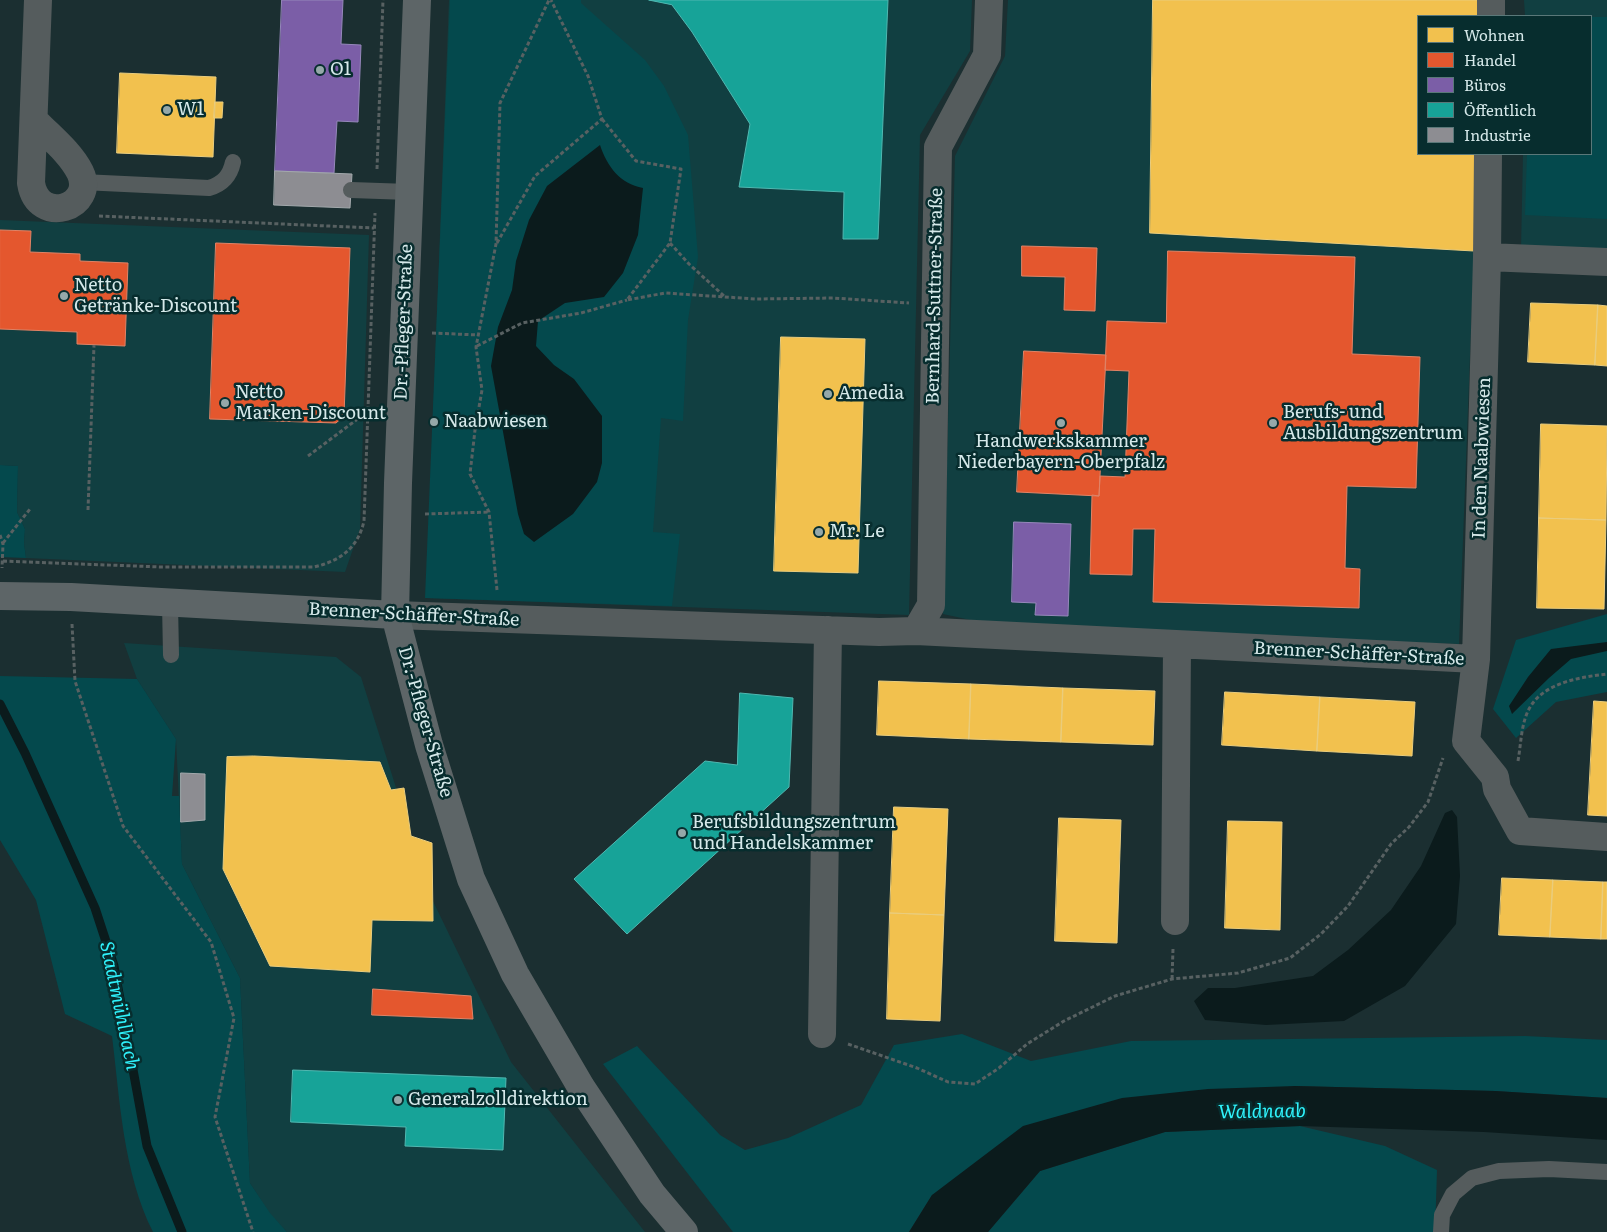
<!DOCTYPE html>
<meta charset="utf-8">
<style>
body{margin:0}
#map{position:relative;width:1607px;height:1232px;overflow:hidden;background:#1b2f31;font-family:Literata,serif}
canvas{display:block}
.legend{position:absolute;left:1417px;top:15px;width:175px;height:140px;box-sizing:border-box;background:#072d2e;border:1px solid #5a7879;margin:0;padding:6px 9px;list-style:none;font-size:15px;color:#d6e9ea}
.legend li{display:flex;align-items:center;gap:10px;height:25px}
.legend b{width:25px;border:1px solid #5a7879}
</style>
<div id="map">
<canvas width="1607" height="1232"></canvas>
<ul class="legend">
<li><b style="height:14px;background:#f2c14e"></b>Wohnen</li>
<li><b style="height:14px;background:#e4572e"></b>Handel</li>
<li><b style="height:14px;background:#7b5ea7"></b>Büros</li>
<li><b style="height:14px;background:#17a398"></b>Öffentlich</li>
<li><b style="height:14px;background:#8d8d92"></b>Industrie</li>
</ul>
</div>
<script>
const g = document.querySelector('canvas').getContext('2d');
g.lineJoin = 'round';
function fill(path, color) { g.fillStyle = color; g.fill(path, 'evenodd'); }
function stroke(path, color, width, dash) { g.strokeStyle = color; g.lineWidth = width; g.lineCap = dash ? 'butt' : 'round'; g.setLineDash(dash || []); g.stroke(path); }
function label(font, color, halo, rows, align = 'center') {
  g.font = font + ' Literata,serif'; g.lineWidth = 5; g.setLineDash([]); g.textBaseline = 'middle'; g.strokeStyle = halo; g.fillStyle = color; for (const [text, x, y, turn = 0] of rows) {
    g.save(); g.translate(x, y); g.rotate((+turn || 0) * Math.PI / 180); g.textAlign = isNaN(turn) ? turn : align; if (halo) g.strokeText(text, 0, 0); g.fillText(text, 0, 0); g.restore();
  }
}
fill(new Path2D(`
 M449,0h523l-2,51 -50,84 -11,480 -483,-17z
 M1008,0h145l-2,233 323,18 -15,393 -447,-15 -69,-15 12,-458 50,-100z
 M1524,0h83v252l-86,-4 2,-94h68v-138h-66z
 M0,220l369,15 -9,294 -15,43 -319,-14 -2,-15 1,-14 -8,-17 1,-46 -18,-1z
 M124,643l212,14 25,20 69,218 81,167 134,170h-358l-17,-18 -20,-31 -10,-205 -58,-114 -6,-125 -39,-60z`), '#113f41');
fill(new Path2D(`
 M450,0h131v3l64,57 19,26 24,49 10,122 -10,63 -5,101 -22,-3 -8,114 27,2 -8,72 -247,-8z
 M1591,17h16v202l-82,-4 2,-61h64z
 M0,465l18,1 -1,46 8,17 -1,14 2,15 -26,-1z
 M1607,614v78l-51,10 -40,36 -23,-29 23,-69z
 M0,676l137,3 39,60 -4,57h7l3,68 58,114 10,205 20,30 17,19h-134c-30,-60 -33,-131 -41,-196l-47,-22 -29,-114 -36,-60z
 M962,1034l69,27 100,-20 394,-5 82,4v58l-112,-7 -200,-5 -363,109 -23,37h-176l-130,-168 34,-18 83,89 25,15 43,-12 73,-33 33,-60z
 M1300,1126l85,20 52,24 -2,62h-447l52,-61 125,-39z`), '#04494d');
fill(new Path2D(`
 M600,145c7,21 20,39 43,43l-5,47 -15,38 -19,24 -39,6 -27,18 -2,25 18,19 20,14 28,37v47l-5,19 -24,32 -39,28 -10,-8 -6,-20 -27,-148 7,-39 14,-37 4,-29 13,-41 18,-34z
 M1607,642v9l-36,8 -22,19 -37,36 -3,-8 19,-29 23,-28z
 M1452,810l5,7 3,59 -4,48 -51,62 -61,35 -78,4 -61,-5 -11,-19 14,-13h27l78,-12 35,-26 43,-40 30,-44 24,-53z
 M1295,1086l200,5 112,7v42l-123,-8 -184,-6 -135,6 -125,39 -52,61h-79l23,-37 91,-69 99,-28 86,-9z`), '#0b1b1c');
const homes = new Path2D(`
 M1153,0h336v16h-71v138h70l-14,97 -324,-18z
 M120,73l96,4 -3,80 -96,-4z
 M215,102h8l-1,16h-8z
 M1531,303l67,2 -3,60 -67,-3z
 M1598,305l9,1v60l-12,-1z
 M781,337l84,2 -7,234 -84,-2z
 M1541,424l66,2 -1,94 -67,-2z
 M1539,518l67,2 -2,89 -67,-1z
 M879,681l92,3 -2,55 -92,-4z
 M971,684l92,4 -2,54 -92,-3z
 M1063,688l92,3 -2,54 -92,-3z
 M1225,692l95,5 -3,54 -95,-6z
 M1320,697l95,5 -3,54 -95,-5z
 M1594,701l13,1v114l-19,-1z
 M254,756l126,6 11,28 13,-2 7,48 21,7 1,78 -61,-1 -2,52 -100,-6 -47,-97 4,-112z
 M894,807l54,2 -4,106 -54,-2z
 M1059,818l62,2 -4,123 -62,-2z
 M1228,821l54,1 -2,108 -55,-2z
 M1502,878l51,2 -3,57 -51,-2z
 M1553,880l50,2 -2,57 -51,-2z
 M1603,882h4v57h-6z
 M890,913l54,2 -4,106 -53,-2z`);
fill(homes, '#f2c14e');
stroke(homes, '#eacd7d', 1);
const shops = new Path2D(`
 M0,230l31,1 -1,21 50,2v7l48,2 -3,83 -48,-2v-12l-77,-3z
 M216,243l134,5 -6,168 -8,7 -126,-4z
 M1022,246l75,2 -2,63 -31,-1 1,-33 -43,-1z
 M1168,251l187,6 -3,97 68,3 -4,131 -69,-2 -2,82 15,1 -1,39 -206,-6 2,-73h-22l-1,46 -42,-1 2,-79 7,1 1,-20 25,1 4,-106 -24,-1 2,-49 59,2z
 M1024,351l82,4 -7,141 -82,-4z
 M373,989l98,7 2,23 -101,-4z`);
fill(shops, '#e4572e');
stroke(shops, '#e08366', 1);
const offices = new Path2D(`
 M282,0h61l-2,44 20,1 -3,77 -21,-1 -3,52 -59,-2z
 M1014,522l57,2 -3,92 -33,-1 1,-12 -24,-1z`);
fill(offices, '#7b5ea7');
stroke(offices, '#9688bb', 1);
const public = new Path2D(`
 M649,0h239l-10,239h-35l1,-47 -105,-5 11,-63 -58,-92 -20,-27z
 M740,693l53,5 -4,89 -162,147 -53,-55 131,-118 32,4z
 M293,1070l213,8 -3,72 -98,-4 1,-19 -115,-5z`);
fill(public, '#17a398');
stroke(public, '#50b8b1', 1);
const industry = new Path2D(`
 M275,171l77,3 -2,34 -76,-3z
 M181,773l24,1v46l-24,2z`);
fill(industry, '#8d8d92');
stroke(industry, '#a3a9ac', 1);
stroke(new Path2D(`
 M0,704l25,49 70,155 19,58 33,180 35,86`), '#0b1b1c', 9);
stroke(new Path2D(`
 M602,119l34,42 45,8 -11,74 -43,57 38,-7 91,6 77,-1 76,5
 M377,169l6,-169
 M99,216l275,12
 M497,243l38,-67 67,-57 -14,-43 -37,-76
 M670,243l19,21 35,32
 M432,333l46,2
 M477,346l45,-23 59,-10 46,-13
 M308,456l59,-44
 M88,510l6,-165
 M425,514l64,-2
 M0,535l3,9 -1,24
 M3,543l27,-34
 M3,561l157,6h154c26,-6 44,-19 50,-46l11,-308
 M497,590l-8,-78 -19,-38 5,-44 7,-40 -6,-43 20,-103 4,-141 49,-103
 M72,624l3,57 48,145 88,116 23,76 -19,99 38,115
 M1518,761c3,-17 3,-35 10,-50 13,-28 52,-34 79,-37
 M1172,979l1,-30
 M848,1044l69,24 31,14 27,2 24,-16 28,-24 37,-23 51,-25 57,-17 66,-6 52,-15 31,-24 27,-28 43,-62 18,-17 19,-25 15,-44`), '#586162', 3, [4, 2.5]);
stroke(new Path2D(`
 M82,182l127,6c14,-4 21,-12 24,-26
 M351,190l58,2
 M170,603l1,52
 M1441,1232l1,-17 11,-21 19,-16 27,-7 50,-2 58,3`), '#555c5d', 16);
stroke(new Path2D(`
 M1491,16v-16
 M34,120c15,16 36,32 46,52 17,35 -42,55 -49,11l7,-183
 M1488,154l-1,103 -11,402 -10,82 29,36 2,12 23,42 87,6
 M1487,257l120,5
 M395,615l484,17 37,-1 15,-26 7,-458 49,-92 2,-55
 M916,631l560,28
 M1175,921l2,-276
 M822,1034l6,-404`), '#555c5d', 28);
stroke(new Path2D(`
 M417,0l-19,483 -3,132 34,130 42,134 44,95 66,113 71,107 32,38
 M0,596l71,1 324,18`), '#5d6567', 28);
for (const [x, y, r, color] of [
 [320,70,5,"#95a8a9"],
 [167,110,5,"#95a8a9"],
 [64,296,5,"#95a8a9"],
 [828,394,5,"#95a8a9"],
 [225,403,5,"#95a8a9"],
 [434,422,5,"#95a8a9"],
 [1061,423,5,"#95a8a9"],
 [1273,423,5,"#95a8a9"],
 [819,532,5,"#95a8a9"],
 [682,833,5,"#95a8a9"],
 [398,1100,5,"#95a8a9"]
]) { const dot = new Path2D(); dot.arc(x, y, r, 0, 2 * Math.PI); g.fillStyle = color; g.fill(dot); stroke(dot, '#072d2e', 2); }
label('18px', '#d6e9ea', '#072d2e', [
 ["O1",330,70],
 ["W1",177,110],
 ["Netto",74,286],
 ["Getränke-Discount",74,307],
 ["Netto",235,393],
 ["Marken-Discount",235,414],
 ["Amedia",838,394],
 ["Berufs- und",1283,413],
 ["Ausbildungszentrum",1283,434],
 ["Naabwiesen",444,422],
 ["Handwerkskammer",1061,442,"center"],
 ["Niederbayern-Oberpfalz",1061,463,"center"],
 ["Mr. Le",829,532],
 ["Berufsbildungszentrum",692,823],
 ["und Handelskammer",692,844],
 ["Generalzolldirektion",408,1100]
], 'left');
label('18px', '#d6e9ea', '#072d2e', [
 ["Bernhard-Suttner-Straße",935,296,-89],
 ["Dr.-Pfleger-Straße",404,322,-88],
 ["In den Naabwiesen",1482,458,-88],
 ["Brenner-Schäffer-Straße",414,615,3],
 ["Brenner-Schäffer-Straße",1359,654,3],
 ["Dr.-Pfleger-Straße",425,722,74]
]);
label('italic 19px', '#2ff2fb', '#072d2e', [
 ["Stadtmühlbach",119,1006,78],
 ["Waldnaab",1262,1112,-1]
]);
</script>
